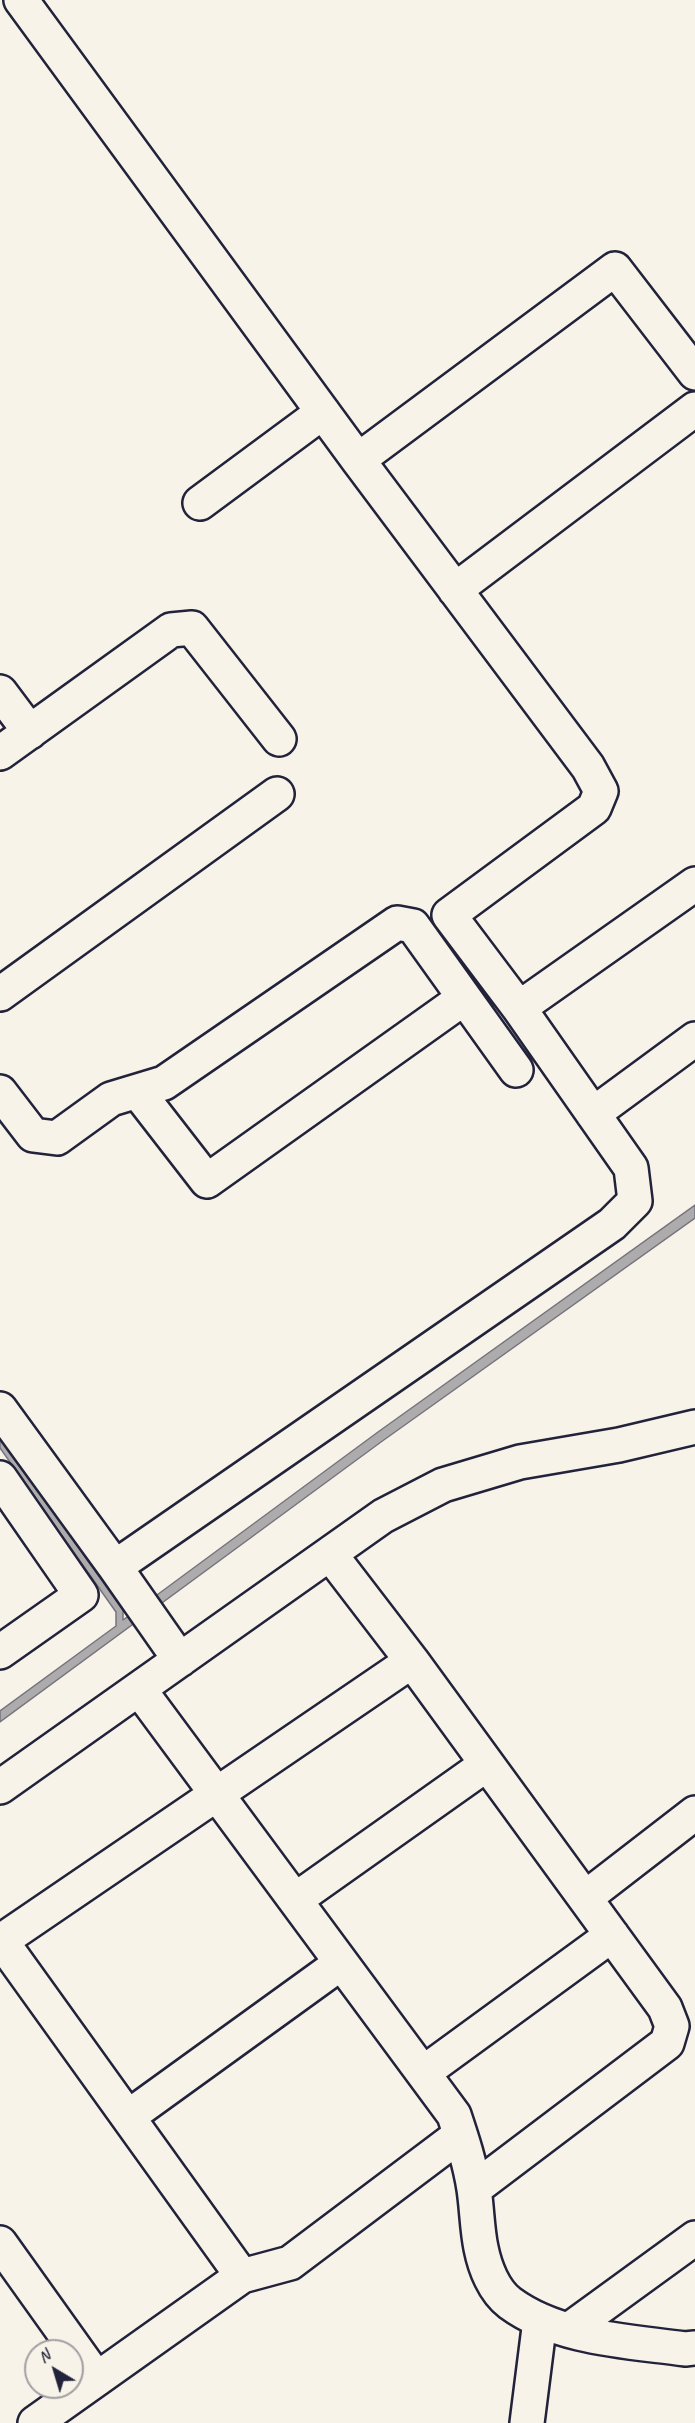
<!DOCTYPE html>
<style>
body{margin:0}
#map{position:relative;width:695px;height:2423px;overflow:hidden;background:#f7f3e8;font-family:Caveat,sans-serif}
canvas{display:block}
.north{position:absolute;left:24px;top:2339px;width:60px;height:60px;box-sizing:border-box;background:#f7f3e8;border:2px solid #a29fa3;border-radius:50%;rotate:322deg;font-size:16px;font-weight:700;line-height:24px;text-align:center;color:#22223b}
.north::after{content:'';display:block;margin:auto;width:21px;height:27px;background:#22223b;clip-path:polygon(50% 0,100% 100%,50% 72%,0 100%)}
</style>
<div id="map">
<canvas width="695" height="2423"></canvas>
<div class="north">N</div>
</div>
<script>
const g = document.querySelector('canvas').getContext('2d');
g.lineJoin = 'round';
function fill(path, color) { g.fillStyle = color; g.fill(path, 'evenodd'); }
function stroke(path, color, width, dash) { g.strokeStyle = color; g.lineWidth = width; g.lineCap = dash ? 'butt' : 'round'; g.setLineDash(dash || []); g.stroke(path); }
const water = new Path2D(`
 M695,1205v13l-314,224 -381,280v-11l116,-85v-14l-116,-164v-11l123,173v10l255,-188z`);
fill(water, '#aeabad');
stroke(water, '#76747f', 1.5);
const minor = new Path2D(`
 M21,0l337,460 230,307 13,24 -7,17 -145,107 70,93 112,160 4,33 -23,23 -497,343
 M358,460l257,-191 80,104
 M200,503l123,-91
 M455,590l240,-181
 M0,692l30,40
 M0,753l171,-123 21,-2 87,111
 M0,994l277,-200
 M519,1008l176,-124
 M0,1092l33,43 24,3 54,-39 53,-16 233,-160 16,3 103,144
 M138,1092l69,89 257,-183
 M593,1114l102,-75
 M0,1409l115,158 65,93
 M0,1478l81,117 -81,57
 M330,1554l82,107 253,347 7,18 -5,17 -193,146
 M139,1689l315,426c8,24 16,48 20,74 3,20 3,40 7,59 4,20 13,43 29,55 49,36 118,38 175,46l10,-1
 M0,1787l383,-271 60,-31 77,-23 99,-17 76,-18
 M585,1898l110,-85
 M295,1900l192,-136
 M0,1939l242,337
 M1,1941l411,-280
 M423,2073l189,-138
 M128,2117l213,-154
 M0,2243l97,136
 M570,2329l125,-91
 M35,2423l207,-147 48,-13 170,-128
 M527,2423l13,-103`);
stroke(minor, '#22223b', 38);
stroke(minor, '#f7f3e8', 33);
</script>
